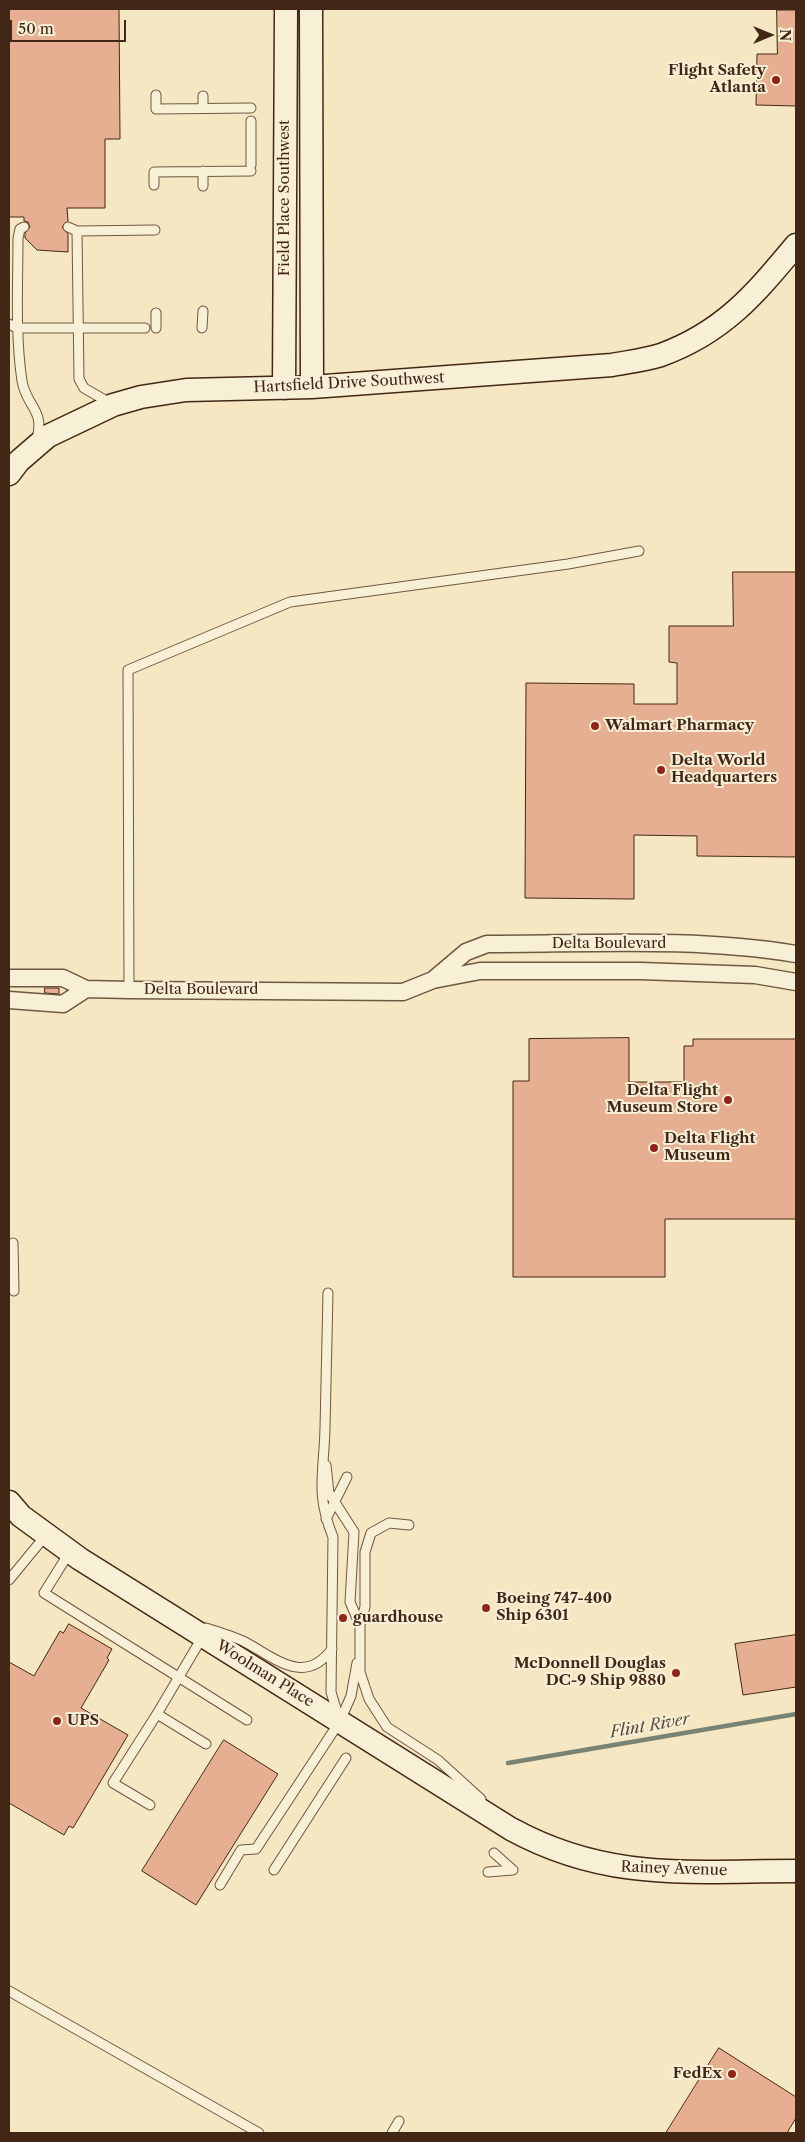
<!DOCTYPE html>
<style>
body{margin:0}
#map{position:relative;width:805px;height:2142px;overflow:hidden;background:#f5e7c1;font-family:"Libre Caslon Text",serif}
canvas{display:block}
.frame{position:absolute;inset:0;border:10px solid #432716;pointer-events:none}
.north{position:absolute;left:745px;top:10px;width:50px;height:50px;-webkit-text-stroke:4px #f8efd7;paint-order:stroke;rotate:90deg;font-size:14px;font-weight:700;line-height:20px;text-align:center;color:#432716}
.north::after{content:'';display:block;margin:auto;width:18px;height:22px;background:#432716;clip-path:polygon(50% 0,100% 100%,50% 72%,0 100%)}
.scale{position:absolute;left:10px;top:20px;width:116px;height:22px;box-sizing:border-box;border:2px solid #432716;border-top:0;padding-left:6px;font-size:15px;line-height:18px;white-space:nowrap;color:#432716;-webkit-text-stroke:4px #f8efd7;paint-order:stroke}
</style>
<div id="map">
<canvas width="805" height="2142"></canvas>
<div class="frame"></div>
<div class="north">N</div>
<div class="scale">50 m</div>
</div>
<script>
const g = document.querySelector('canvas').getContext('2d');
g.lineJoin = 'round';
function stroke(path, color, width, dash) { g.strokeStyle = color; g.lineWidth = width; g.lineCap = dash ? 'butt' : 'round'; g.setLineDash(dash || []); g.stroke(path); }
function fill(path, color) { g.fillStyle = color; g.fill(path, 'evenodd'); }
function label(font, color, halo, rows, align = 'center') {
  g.font = font + ' "Libre Caslon Text",serif'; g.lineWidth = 4; g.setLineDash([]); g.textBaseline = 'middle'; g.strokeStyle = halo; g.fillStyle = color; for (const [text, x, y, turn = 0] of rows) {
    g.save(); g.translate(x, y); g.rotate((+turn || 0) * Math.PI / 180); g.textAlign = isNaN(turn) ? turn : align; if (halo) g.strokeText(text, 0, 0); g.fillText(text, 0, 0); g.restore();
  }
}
stroke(new Path2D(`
 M508,1763l288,-49`), '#788373', 4.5);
const building = new Path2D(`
 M9,9h110l1,130h-15v69h-38l1,13 -6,6 6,7v18l-31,-2 -12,-12v-5l5,-6 -2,-5 -4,-1v-4h-15z
 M777,10h19v96l-40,-1 1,-51h20z
 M733,572h63v285l-99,-1v-20l-63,-1v64l-109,-1 1,-215 108,1v20h43v-41l-8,-1v-36h64z
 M45,988h14v6l-14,-1z
 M629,1038v44h55v-36h9v-7h103v180h-131v58h-152v-196h16v-42z
 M69,1624l43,25 -5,9 2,2 -28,48 47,27 -55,93 -4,-2 -5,9 -55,-32v-141l25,14 26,-45 3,2z
 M796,1635v52l-53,8 -8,-51z
 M224,1740l54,34 -82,131 -54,-34z
 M719,2048l77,49v21l-9,15h-121z`);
fill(building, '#e7af91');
stroke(building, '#432716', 1);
const lane = new Path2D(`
 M156,95v14l95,-1
 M203,96v12
 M251,165v-44
 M203,171v15
 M154,185v-13l97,-1
 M24,227l-4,2 -2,9c0,47 -3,96 4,143 4,25 23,29 15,57
 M68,227l9,4
 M156,313v15
 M9,324l8,4h128
 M202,328l1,-17
 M110,403l-26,-15 -5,-9 -2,-148 78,-1
 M129,990l-1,-320 162,-68 278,-38 71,-13
 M13,1243l1,48
 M328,1293c-1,45 -2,90 -3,135 -1,45 -10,65 8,109l-2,155 7,23
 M326,1465l3,28 25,39 -4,70 10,23
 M326,1519l21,-42
 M409,1525l-20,-2 -18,10 -6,19v55l-5,18v47l9,27 18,28 51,33 43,39
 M69,1553l-25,40 203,127
 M9,1580l37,-45
 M206,1628c13,4 26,8 37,13 31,16 61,46 89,8
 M203,1636l-46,78 49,30
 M150,1805l-37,-22 44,-69
 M494,1853l19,17
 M274,1870l72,-112
 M488,1872l25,-2
 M220,1885l21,-35 15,-1 84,-128 11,-25 6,-33
 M9,1991l250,142
 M392,2133l7,-12`);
const street = new Path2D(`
 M9,978h54l23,11 43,1 274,2 30,-12 47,-9h160l115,4 41,7
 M434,979l32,-27 21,-8c102,0 208,-7 309,10
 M9,1000l54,4 23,-15`);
const secondary = new Path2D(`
 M311,9l1,378
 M284,388l2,-379
 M9,474l10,-13 29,-25 65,-31 28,-8 45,-7 126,-3 300,-22c16,-3 33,-5 49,-10 63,-23 94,-61 135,-110
 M9,1502l12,14 59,43 431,270c97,53 180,42 285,42`);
stroke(lane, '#705741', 11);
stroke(street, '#705741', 19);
stroke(secondary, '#432716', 25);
stroke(lane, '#f8efd7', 9);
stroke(street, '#f8efd7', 16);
stroke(secondary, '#f8efd7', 22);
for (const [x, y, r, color] of [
 [776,80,5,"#8f2418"],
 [595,726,5,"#8f2418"],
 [661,770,5,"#8f2418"],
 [728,1100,5,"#8f2418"],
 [654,1148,5,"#8f2418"],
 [486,1608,5,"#8f2418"],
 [343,1618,5,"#8f2418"],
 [676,1673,5,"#8f2418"],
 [57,1721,5,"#8f2418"],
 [732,2074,5,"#8f2418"]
]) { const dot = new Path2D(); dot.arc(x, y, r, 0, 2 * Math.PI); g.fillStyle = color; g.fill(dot); stroke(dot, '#f8efd7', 2); }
label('bold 15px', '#432716', '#f8efd7', [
 ["Flight Safety",766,71,"right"],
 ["Atlanta",766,88,"right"],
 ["Walmart Pharmacy",605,726],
 ["Delta World",671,761],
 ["Headquarters",671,778],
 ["Delta Flight",718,1091,"right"],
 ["Museum Store",718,1108,"right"],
 ["Delta Flight",664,1139],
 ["Museum",664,1156],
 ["Boeing 747-400",496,1599],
 ["Ship 6301",496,1616],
 ["guardhouse",353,1618],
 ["McDonnell Douglas",666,1664,"right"],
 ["DC-9 Ship 9880",666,1681,"right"],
 ["UPS",67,1721],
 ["FedEx",722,2074,"right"]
], 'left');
label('15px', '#432716', '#f8efd7', [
 ["Field Place Southwest",285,198,-90],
 ["Hartsfield Drive Southwest",349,383,-3],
 ["Delta Boulevard",609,944],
 ["Delta Boulevard",201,990],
 ["Woolman Place",265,1674,32],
 ["Rainey Avenue",674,1869,2]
]);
label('italic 16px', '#594d3d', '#f8efd7', [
 ["Flint River",650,1726,-10]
]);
</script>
